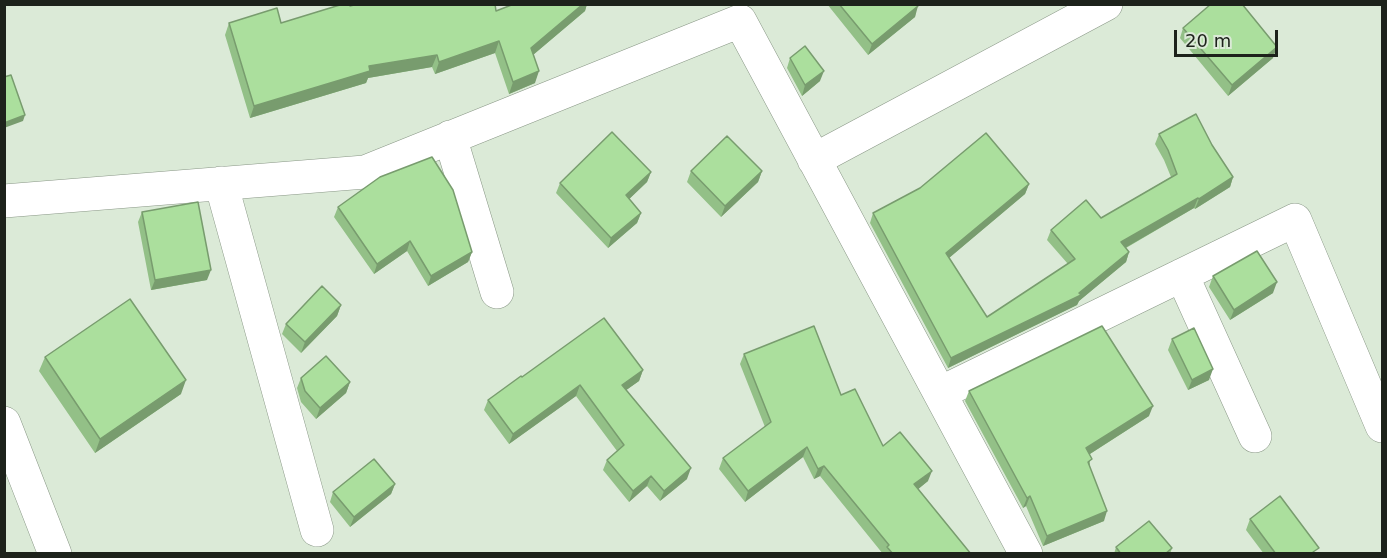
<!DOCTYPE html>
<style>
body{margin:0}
#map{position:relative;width:1387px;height:558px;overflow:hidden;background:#dbead7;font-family:"DejaVu Sans",sans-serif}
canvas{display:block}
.frame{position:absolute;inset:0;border:6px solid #1d221b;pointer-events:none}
.scale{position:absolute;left:1174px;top:30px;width:104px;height:27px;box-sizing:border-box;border:3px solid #1d221b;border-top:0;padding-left:8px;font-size:18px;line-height:21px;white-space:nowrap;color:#1d221b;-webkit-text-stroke:4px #dbead7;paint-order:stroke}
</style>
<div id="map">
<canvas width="1387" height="558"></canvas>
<div class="frame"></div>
<div class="scale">20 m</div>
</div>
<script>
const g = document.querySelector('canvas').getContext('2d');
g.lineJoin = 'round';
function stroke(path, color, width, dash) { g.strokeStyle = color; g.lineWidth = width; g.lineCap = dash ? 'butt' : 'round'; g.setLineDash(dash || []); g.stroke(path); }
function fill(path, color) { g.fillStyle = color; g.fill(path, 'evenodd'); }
const minor = new Path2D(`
 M450,137l47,155
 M814,160l292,-156
 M221,183l96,347
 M4,201l361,-29 375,-151 286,533
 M1182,275l73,161
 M940,393l355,-173 87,206
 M4,423l51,131`);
stroke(minor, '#899786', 34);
stroke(minor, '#fff', 33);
fill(new Path2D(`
 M514,4h73l-2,7 -52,44 2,28 -26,11 -14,-41 -60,21 -3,-7 -64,11 -2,5 -116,35 -25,-83 4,-12h52l69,-17 146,5z
 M827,4h90l-2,13 -47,38z
 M1183,28l90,30 -45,38 -48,-58z
 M790,58l30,23 -18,15 -15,-28z
 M1159,134l53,11 21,32 -3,10 -35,22 -1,-1 -68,40 3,4 -3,10 -47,39 -2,4 -129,63 -78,-145 3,-10 156,-29 -4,10 -76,64 38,59 81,-53 -21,-24 4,-10 50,-12 70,-41 -7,-17 -9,-16z
 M691,171h71l-4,11 -37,35 -34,-35z
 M651,172l-4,10 -18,17 12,14 -4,10 -29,25 -52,-55 4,-10z
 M338,207l134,45 -4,10 -40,24 -21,-35 -33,23 -40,-57z
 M142,212l65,68 -56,10 -13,-68z
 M1213,276l60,17 -43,27 -21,-33z
 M341,305l-4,11 -36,37 -19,-19 4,-10z
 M1172,339l37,41 -21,10 -20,-40z
 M744,354l97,41 42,51 45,35 -10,8 53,65h-88l-63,-78 -6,3 -11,-22 -58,45 -26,-33 4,-11 42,-31 -25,-63z
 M45,357l136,37 -86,59 -56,-82z
 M643,370l-4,11 -13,9 61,89 -27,22 -13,-15 -18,16 -26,-32 4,-10 10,-9 -41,-55 -67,48 -25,-34 4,-10 34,-23z
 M301,378l49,4 -4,11 -30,26 -15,-17 -4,-14z
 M969,391l180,25 -59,38v13l14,54 -61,25 -17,-40 -3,2 -58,-107z
 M395,484l-4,10 -41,33 -20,-25 3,-10z
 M1250,519l67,35h-53l-18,-24z
 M1116,547l56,1 -2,6h-56z`), '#93c087');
fill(new Path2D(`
 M583,4h4l-2,7 -58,49 4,-12z
 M918,6l-3,11 -47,38 4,-11z
 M499,41l-4,12 -60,21 4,-12z
 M1277,47l-4,11 -45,38 4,-11z
 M437,55l-5,12 -64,11 -2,5 -116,35 4,-12 115,-40z
 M539,71l-4,12 -26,11 4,-12z
 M824,71l-4,10 -18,15 3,-11z
 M25,115l-2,6 -19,7v-5z
 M762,171l-4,11 -37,35 4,-11z
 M651,172l-4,10 -24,23 3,-10z
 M1233,177l-3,10 -35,22 4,-10z
 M1029,184l-4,10 -82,69 3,-10z
 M1198,198l-4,10 -76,44 3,-10z
 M641,213l-4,10 -29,25 3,-10z
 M410,241l-3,10 -33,23 3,-10z
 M472,252l-4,10 -40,24 3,-10z
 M1129,252l-3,10 -47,39 -2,4 -129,63 3,-10 128,-65z
 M211,270l-4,10 -56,10 4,-10z
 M1277,282l-4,11 -43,27 4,-10z
 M341,305l-4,11 -36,37 4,-11z
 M1213,369l-4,11 -21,10 4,-10z
 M643,370l-4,11 -21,15 4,-11z
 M186,380l-5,14 -86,59 5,-14z
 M350,382l-4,11 -30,26 4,-11z
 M580,385l-4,11 -67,48 4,-10z
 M1153,406l-4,10 -67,43 4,-11z
 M807,447l-4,10 -58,45 3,-11z
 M824,466l-4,10 -6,3 4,-10z
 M691,468l-4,11 -27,22 4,-10z
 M932,471l-4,10 -17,14 3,-11z
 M651,476l-4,10 -18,16 4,-11z
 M395,484l-4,10 -41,33 4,-10z
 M1030,496l-4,10 -3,2 4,-10z
 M1107,511l-3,10 -61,25 4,-10z`), '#789c6e');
const building = new Path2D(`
 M343,4h7v2l8,-2h137l1,7 18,-7h69l-52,44 8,23 -26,11 -14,-41 -60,21 -2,-7 -68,11 1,5 -116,35 -25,-83 48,-15 4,15z
 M839,4h78l1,2 -46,38z
 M1211,4h31l35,43 -45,38 -49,-57z
 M805,46l19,25 -19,14 -15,-27z
 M11,75l14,40 -21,8v-46z
 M1196,114l16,31 21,32 -34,22 -1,-1 -77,44 8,10 -50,41 2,2 -130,63 -78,-145 47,-25 66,-55 43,51 -83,69 41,64 88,-58 -24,-29 35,-30 15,18 76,-44 -9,-24 -9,-16z
 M612,132l39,40 -25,23 15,18 -30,25 -51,-55z
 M727,136l35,35 -37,35 -34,-35z
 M432,157l21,33 19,62 -41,24 -21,-35 -33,23 -39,-57 42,-30z
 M198,202l13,68 -56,10 -13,-68z
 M1257,251l20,31 -43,28 -21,-34z
 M322,286l19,19 -36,37 -19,-18z
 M130,299l56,81 -86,59 -55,-82z
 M604,318l39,52 -21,15 69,83 -27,23 -13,-15 -18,15 -26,-31 17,-15 -44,-60 -67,49 -25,-34 33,-24 1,1z
 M814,326l27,69 14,-6 28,57 17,-14 32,39 -18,13 57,70h-78l-6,-7 2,-2 -65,-79 -6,3 -11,-22 -59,44 -25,-33 48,-36 -27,-68z
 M1102,326l51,80 -67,42 6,11 -4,3 19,49 -60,25 -17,-40 -3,2 -58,-107z
 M1194,328l19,41 -21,11 -20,-41z
 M326,356l24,26 -30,26 -15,-17 -4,-13z
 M374,459l21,25 -41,33 -21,-25z
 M1280,496l39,52 -6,4 1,2h-38l-26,-35z
 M1149,521l23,27 -7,6h-44l-5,-7z`);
fill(building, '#abdf9d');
stroke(building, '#789c6e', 1.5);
</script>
